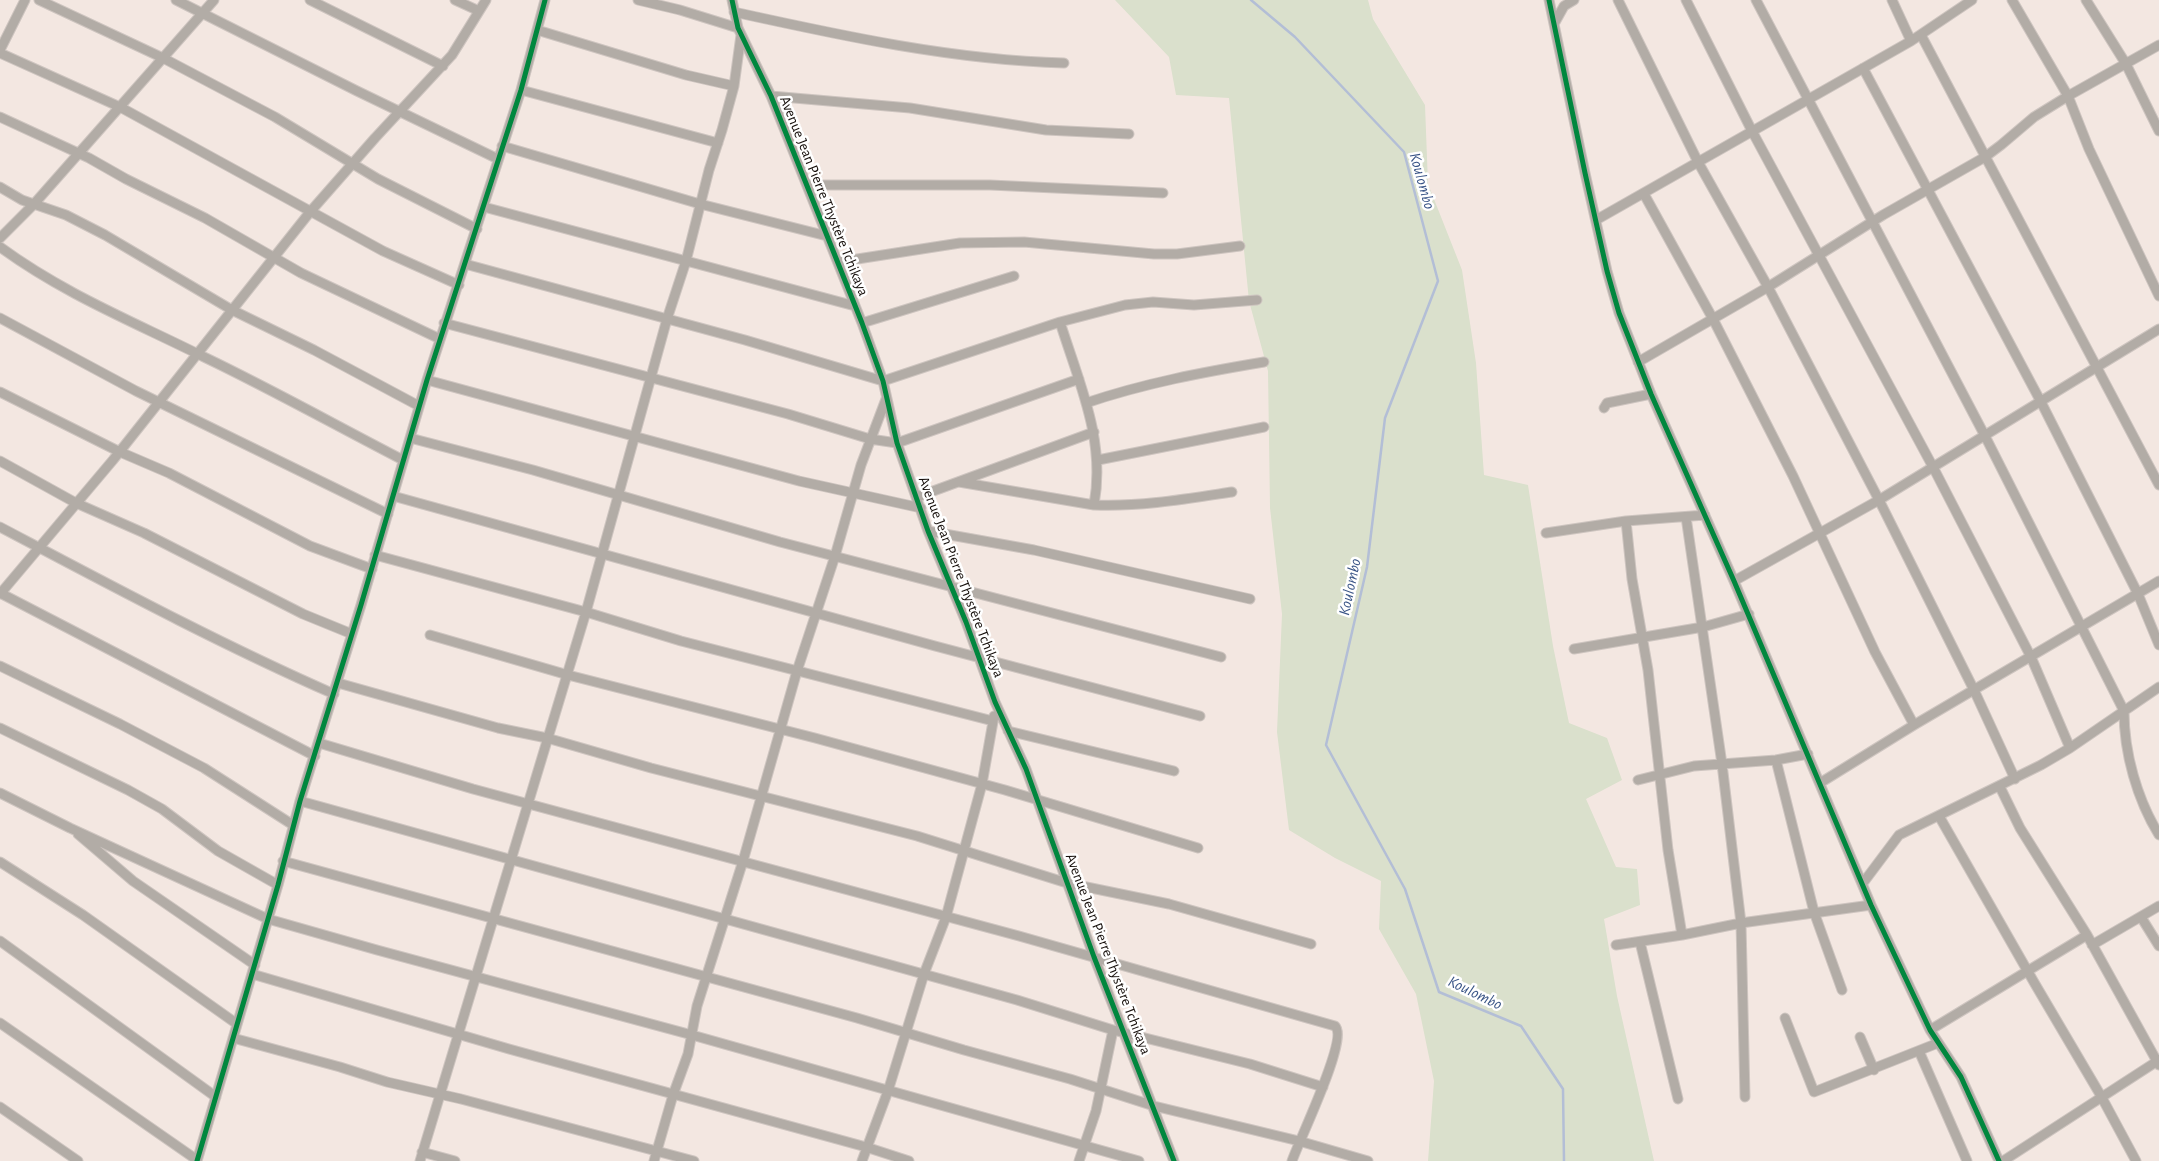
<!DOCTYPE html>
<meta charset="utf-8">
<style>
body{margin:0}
canvas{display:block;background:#f3e7e1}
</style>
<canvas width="2159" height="1161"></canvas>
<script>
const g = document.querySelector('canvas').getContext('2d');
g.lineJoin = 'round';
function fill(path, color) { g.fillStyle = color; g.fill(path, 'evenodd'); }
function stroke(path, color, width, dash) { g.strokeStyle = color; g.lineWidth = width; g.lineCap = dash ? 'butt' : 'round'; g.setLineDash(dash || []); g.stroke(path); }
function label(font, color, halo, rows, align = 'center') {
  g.font = font + ' "Alegreya Sans",sans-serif'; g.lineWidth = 5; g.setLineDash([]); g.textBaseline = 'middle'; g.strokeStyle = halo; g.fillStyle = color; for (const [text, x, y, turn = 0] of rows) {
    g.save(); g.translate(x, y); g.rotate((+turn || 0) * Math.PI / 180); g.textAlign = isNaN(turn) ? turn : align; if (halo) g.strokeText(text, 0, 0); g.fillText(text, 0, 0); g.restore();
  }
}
fill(new Path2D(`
 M1115,0h253l5,19 52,86 3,79 34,86 14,93 8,112 44,10 25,161 16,77 38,15 15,42 -36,19 30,68 21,2 3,36 -36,14 13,77 37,165h-226l6,-80 -18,-87 -37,-65 2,-48 -46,-23 -46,-28 -12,-98 5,-118 -12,-106 -2,-137 -19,-70 -20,-203 -53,-3 -7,-38z`), '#dae0cc');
stroke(new Path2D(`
 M1251,0l44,37 109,115 34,129 -53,137 -18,149 -41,178 79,144 34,103 82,34 42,63 1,72`), '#b3bed6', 2.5);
const minor = new Path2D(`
 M39,0l124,58 112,59 103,62 99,50
 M176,0l181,91 141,68
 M310,0l133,66
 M455,0l24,11
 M638,0l42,10 58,18
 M732,0l6,28 33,68 91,227 21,58 14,62 31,88 38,91 29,80 31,67 68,188 80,204
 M1549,0l36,173 22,98 12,42 32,81 83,187 137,324 59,125 31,47 38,84
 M1618,0l80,162 70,125 111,213 95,190 41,89
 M1686,0l66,131 181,336 98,190 39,91
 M1756,0l229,436 139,275c0,42 13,88 35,124
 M1892,0l19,41
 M2012,0l56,96 21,53 70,147
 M2086,0l40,64 33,67
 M734,12c109,24 219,48 330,51
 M1554,24l10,-18 10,-6
 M537,30l149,45 48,11
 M1921,35l238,450
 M0,50l25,-50
 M0,53l120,54 263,144 76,34
 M1863,68l178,334 97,192 21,51
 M521,90l197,53
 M771,96l139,12 136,22 83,4
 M0,117l89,41 37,21 79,39 96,55 139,66
 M502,146l198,58 127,32
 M807,185h183l173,8
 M0,187l22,13 44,15 39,20 127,75 82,40 105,56
 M1644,194l69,125 80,157 82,176 39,73
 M484,207l371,99
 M1596,220l315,-179 61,-41
 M0,238l34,-34 180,-204
 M0,247c64,47 134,75 204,110 67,32 133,69 199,103
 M838,262l122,-19 64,-1 130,12h23l63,-8
 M465,264l280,76 138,41 177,-59 65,-17 28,-3 41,3 63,-5
 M0,318l136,73 252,123
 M1060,322c19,61 46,118 34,183
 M444,323l344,91 82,25 27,4 182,-64
 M862,323l152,-47
 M1638,362l130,-75 115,-72 102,-58 16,-12 33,-28 34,-21 91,-51
 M427,380l372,101 122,27
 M0,392l120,60 49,21 141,73 62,23
 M1086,403c59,-20 118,-31 178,-41
 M1604,408l3,-5 44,-9
 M410,438l123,32 247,72 441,115
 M1098,460l166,-33
 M0,461l76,42 68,30 159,81 49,20
 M959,482l135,23c46,2 92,-6 138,-13
 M393,496l542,150 265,70
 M917,497l177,-65
 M1686,517l36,247 19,159 4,174
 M1626,521l6,58 16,91 20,180 14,85
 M0,527c110,58 220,117 334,167
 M928,531l106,19 216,49
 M1546,533l80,-12 79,-6
 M375,555l211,57 95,29 312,80
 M1734,581l145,-81 280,-171
 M0,593l315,163
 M0,594l113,-134 197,-248 65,-74 77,-83 34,-55
 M430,635l138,40 247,63 190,52 193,58
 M1574,649l129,-22 46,-13
 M0,666l120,58 84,44 89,57
 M338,683l160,45 49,10 104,30 266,68 150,47 102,21 142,40
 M0,728l128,62 34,19 56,42 60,34
 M1008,731l166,40
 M319,743l154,46 546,147 316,90c14,13 -36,114 -43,135
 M1776,760l38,152 28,78
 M1638,780l56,-14 82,-6 32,-6
 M1820,783l94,-58 245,-144
 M2000,787l20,41 67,107 72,130
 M0,793l70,35 198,91 109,31 315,85 447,126
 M300,801l717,199 96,30 137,34 73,23
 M1939,816l96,168 66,112 35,65
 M78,834l55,47 122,84
 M283,861l574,157 107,32 106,29 84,27 145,35 69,20
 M0,862l83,53 154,109
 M1863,883l36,-48 142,-70 29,-17 89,-61
 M2141,917l18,29
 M0,941l216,156
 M1640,942l38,157
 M1616,945l66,-10 59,-12 130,-18
 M2092,945l67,-39
 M252,974l257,75 357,98 43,14
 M1785,1018l29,74 124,-49
 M0,1023l197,137
 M1930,1030l157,-95
 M1860,1037l14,33
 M233,1038l107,29 47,15 74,17 233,62
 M1919,1051l48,110
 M0,1107l78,54
 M422,1152l33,9
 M197,1161l81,-276 22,-84 61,-196 66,-225 94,-290 24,-90
 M420,1161l166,-549 81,-293 19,-58 23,-91 13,-40 12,-44 7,-51
 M654,1161l19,-66 15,-41 9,-48 46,-145 54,-190 38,-115 26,-91 25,-66
 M862,1161l26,-70 36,-117 22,-57 36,-133 12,-68
 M1079,1161l17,-50 17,-81
 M2003,1161l156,-101`);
stroke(minor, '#cec5c0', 11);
stroke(minor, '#b2aca6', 9);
stroke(new Path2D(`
 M732,0l6,28 33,68 91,227 21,58 14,62 31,88 38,91 29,80 31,67 68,188 80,204
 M1549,0l36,173 22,98 12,42 32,81 83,187 137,324 59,125 31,47 38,84
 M197,1161l81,-276 22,-84 61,-196 66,-225 94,-290 24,-90`), '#00873e', 5);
label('15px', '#150e0a', '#fff', [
 ["Avenue Jean Pierre Thystère Tchikaya",824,196,68],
 ["Avenue Jean Pierre Thystère Tchikaya",961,577,69],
 ["Avenue Jean Pierre Thystère Tchikaya",1108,954,69]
]);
label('italic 16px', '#395486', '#fff', [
 ["Koulombo",1422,181,74],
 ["Koulombo",1350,587,-78],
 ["Koulombo",1475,993,26]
]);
</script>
